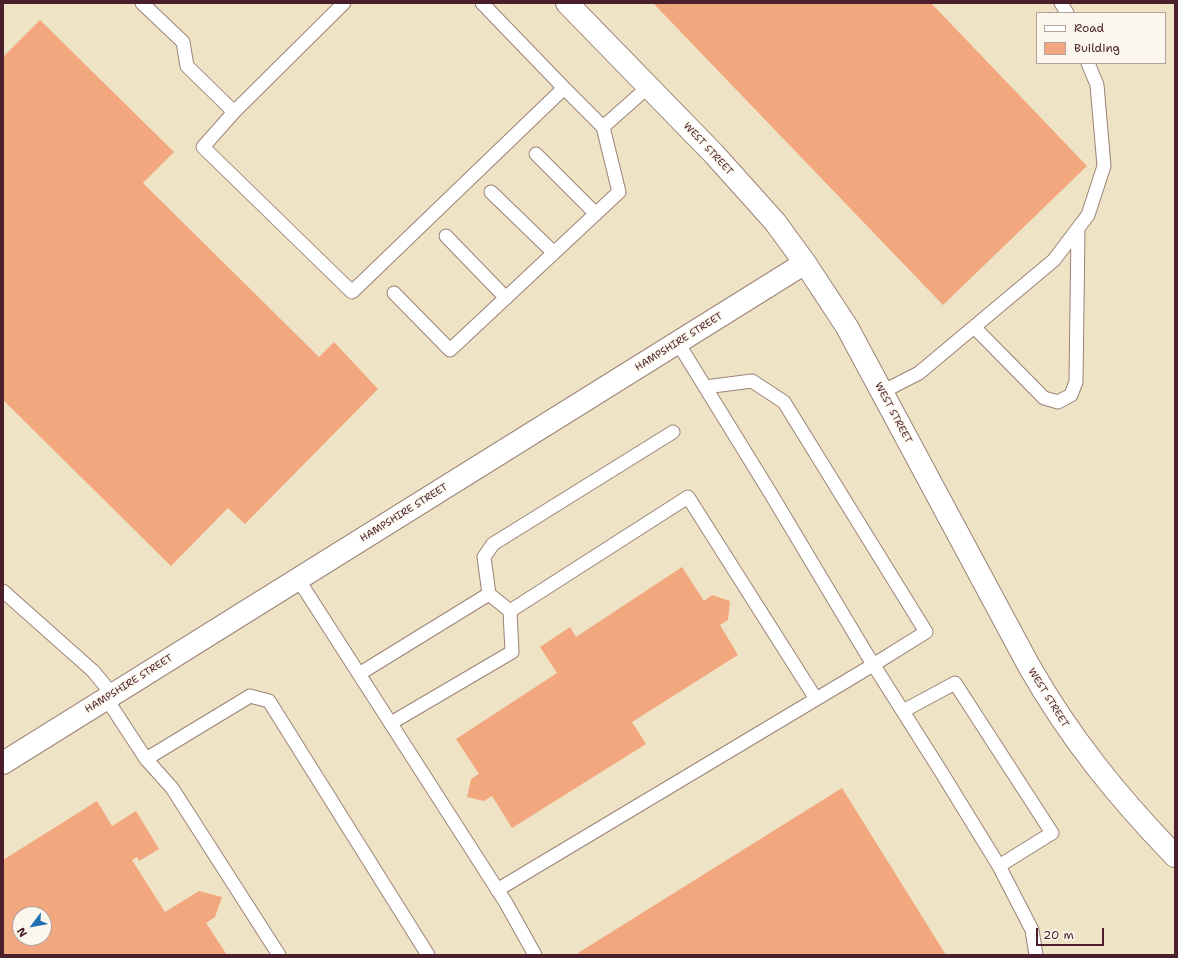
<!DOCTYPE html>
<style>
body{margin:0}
#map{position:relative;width:1178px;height:958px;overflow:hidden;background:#eee4c5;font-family:"Shantell Sans",sans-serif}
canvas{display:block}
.frame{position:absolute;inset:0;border:4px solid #4a1f2b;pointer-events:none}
.legend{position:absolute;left:1036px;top:12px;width:130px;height:52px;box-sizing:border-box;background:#fbf7ec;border:1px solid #b4a19f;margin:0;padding:5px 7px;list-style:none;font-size:12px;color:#4a1f2b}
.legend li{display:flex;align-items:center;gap:8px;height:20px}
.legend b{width:20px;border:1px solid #b4a19f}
.north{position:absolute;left:12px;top:906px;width:40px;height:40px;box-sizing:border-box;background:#fbf7ec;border:1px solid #b4a19f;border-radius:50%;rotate:238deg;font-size:11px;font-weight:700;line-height:16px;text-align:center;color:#4a1f2b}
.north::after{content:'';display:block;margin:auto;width:14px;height:18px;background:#1f6fb2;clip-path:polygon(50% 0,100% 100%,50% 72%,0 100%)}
.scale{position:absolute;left:1036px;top:928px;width:68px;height:18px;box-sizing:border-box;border:2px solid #4a1f2b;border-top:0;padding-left:5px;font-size:12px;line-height:14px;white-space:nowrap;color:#4a1f2b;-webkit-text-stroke:3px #fbf7ec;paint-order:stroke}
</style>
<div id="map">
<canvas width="1178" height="958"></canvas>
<div class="frame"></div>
<ul class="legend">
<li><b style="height:5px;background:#fff"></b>Road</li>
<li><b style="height:11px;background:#f2a77e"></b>Building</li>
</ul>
<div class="north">N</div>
<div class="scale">20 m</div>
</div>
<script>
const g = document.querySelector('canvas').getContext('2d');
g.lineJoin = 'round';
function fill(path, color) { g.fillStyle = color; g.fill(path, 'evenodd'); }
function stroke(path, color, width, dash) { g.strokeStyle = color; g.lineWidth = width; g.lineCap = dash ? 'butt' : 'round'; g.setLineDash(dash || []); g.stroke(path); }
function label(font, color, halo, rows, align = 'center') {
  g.font = font + ' "Shantell Sans",sans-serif'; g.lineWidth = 3; g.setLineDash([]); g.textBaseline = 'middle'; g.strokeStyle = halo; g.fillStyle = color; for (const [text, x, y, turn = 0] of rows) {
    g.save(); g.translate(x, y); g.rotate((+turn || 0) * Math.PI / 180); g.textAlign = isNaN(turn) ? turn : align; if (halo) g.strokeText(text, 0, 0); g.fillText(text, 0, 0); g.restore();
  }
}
fill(new Path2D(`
 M653,3h278l156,163 -144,139z
 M40,20l134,132 -31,31 176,174 15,-15 44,47 -133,135 -17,-16 -57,58 -168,-166v-343z
 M682,567l22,34 8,-6 18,6 -2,19 -8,5 18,30 -106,67 14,22 -134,84 -20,-32 -8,5 -17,-4 4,-18 8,-5 -23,-35 101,-66 -17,-26 30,-20 6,10z
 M842,788l104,167h-367l-1,-2z
 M97,801l15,25 24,-15 23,38 -20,12 -2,-4 -5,3 33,52 34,-21 23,6 -7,20 -9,6 21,32h-224v-95zM20,914h24v24h-24z`), '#f2a77e');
const service = new Path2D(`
 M142,3l41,39 4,24 47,46 -31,35 149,145 212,-204 39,39 45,-40
 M482,3l82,85
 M1061,3l6,10
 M234,112l110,-109
 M536,154l60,60
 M491,192l63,61
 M446,236l60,62
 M394,293l56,57 169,-158 -16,-65
 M974,327l70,71 14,4 13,-7 5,-13 2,-153
 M678,343l93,151 95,159 74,117 59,96 33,64 4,25
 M882,392l37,-19 135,-113 34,-45 16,-49 -7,-81 -9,-22
 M298,579l208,324 29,52
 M3,591l90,80 19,23
 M489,594l-5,-37 9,-13 180,-112
 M359,674l130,-80 21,17 178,-114 128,202
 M106,698l40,61 104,-63 19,5 159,254
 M903,711l52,-28 97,150 -53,33
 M391,723l121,-71 -2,-41
 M146,759l26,29 107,167
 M497,890l376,-225 53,-33 -142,-230 -32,-21 -47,6`);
const tertiary = new Path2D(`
 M567,3l147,151 61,68 30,41 42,64 182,339c41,72 89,131 146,190
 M3,763l802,-500`);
stroke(service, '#9c8278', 15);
stroke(tertiary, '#9c8278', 24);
stroke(service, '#fff', 13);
stroke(tertiary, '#fff', 22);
label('10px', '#4a1f2b', '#fbf7ec', [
 ["WEST STREET",708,149,47],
 ["HAMPSHIRE STREET",679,342,-32],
 ["WEST STREET",893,413,62],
 ["HAMPSHIRE STREET",404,513,-32],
 ["HAMPSHIRE STREET",129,684,-32],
 ["WEST STREET",1048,698,58]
]);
</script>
